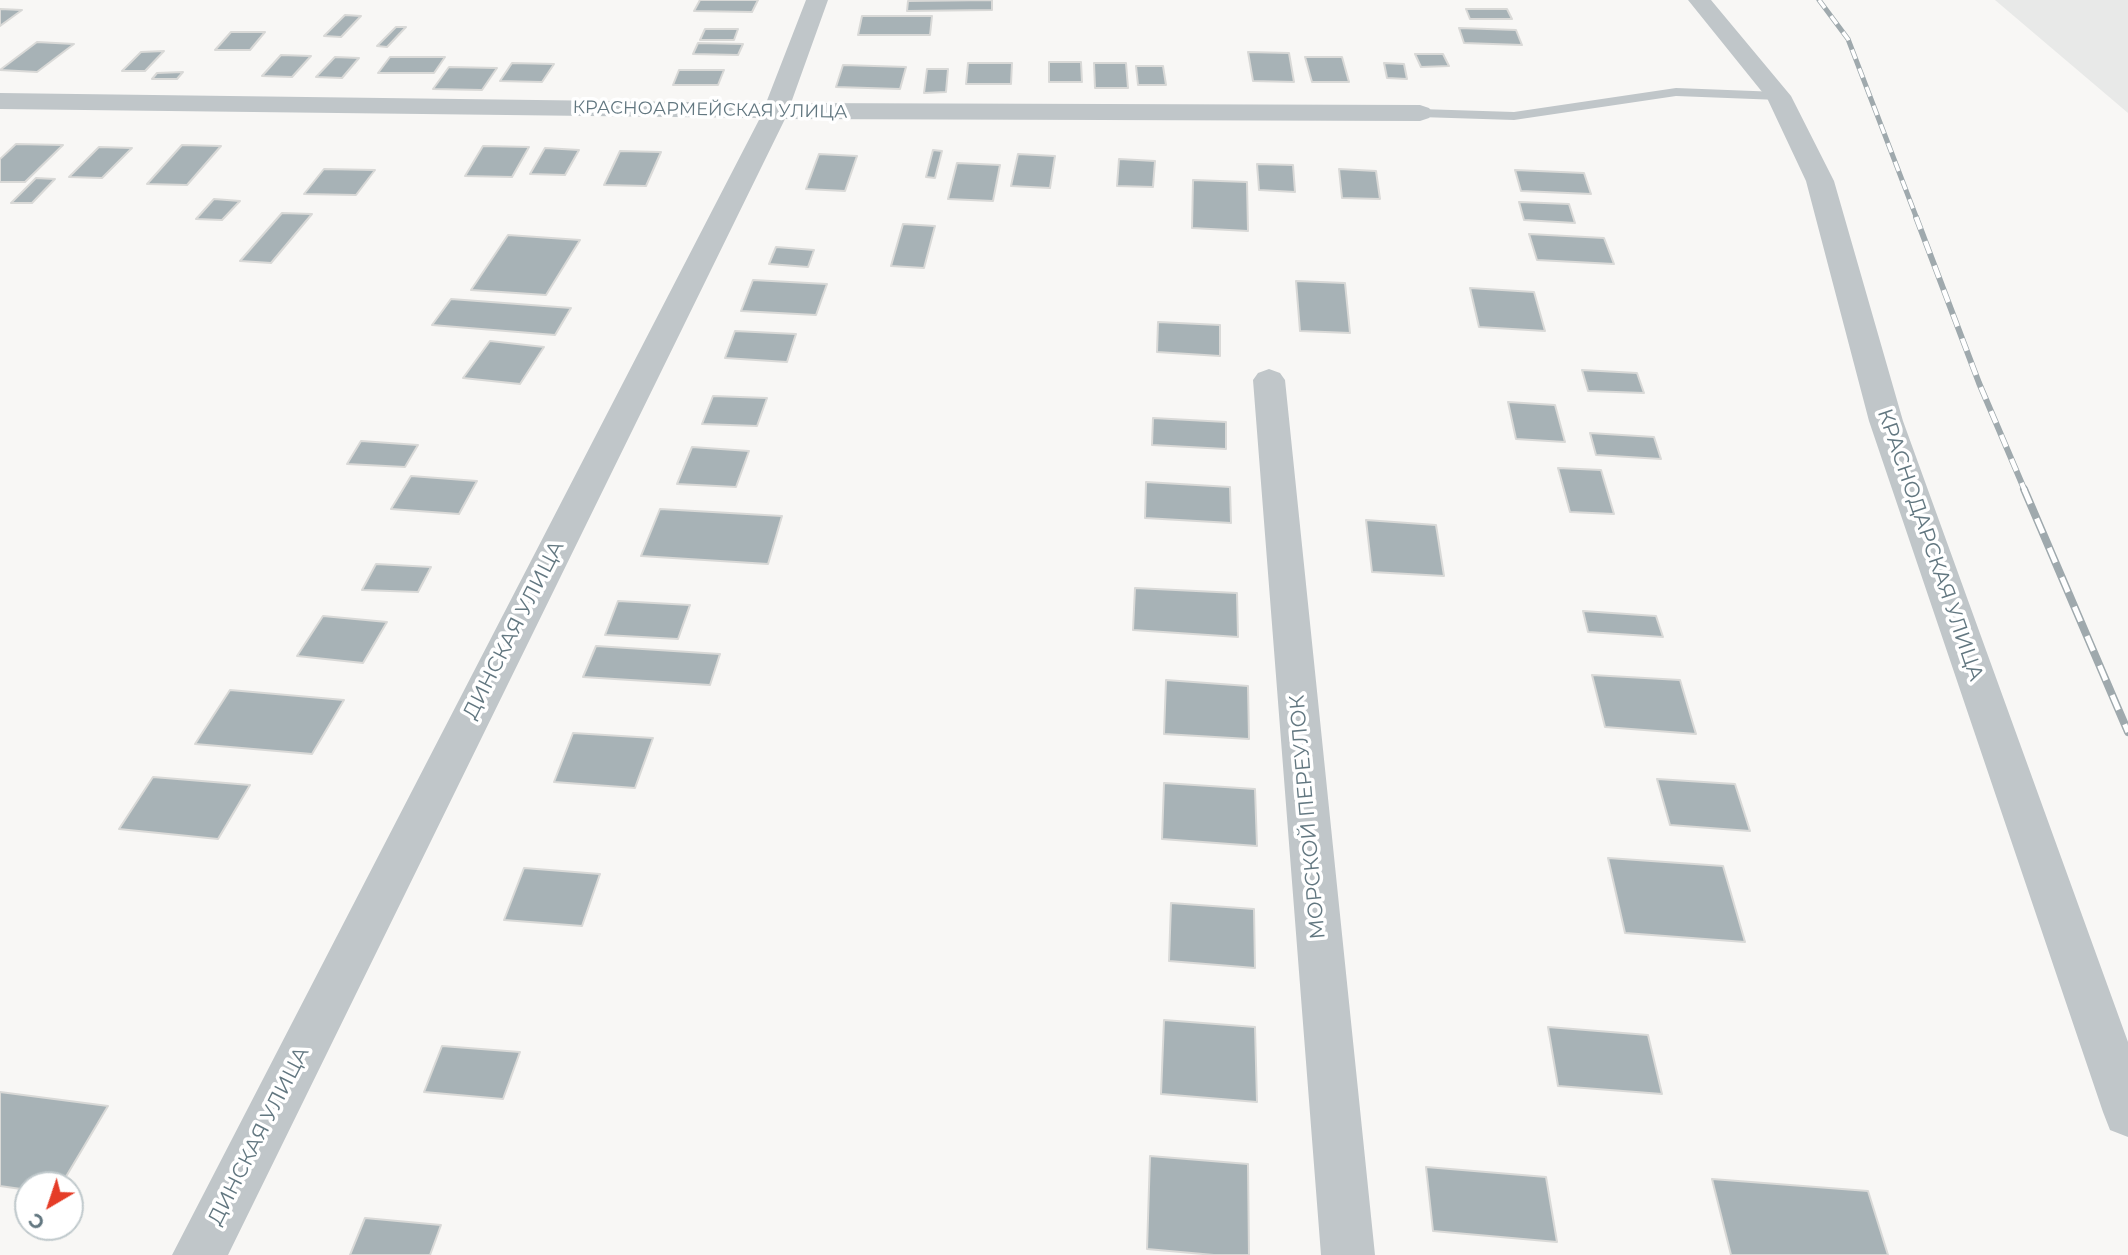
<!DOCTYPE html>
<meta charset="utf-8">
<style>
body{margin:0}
#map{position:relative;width:2128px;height:1255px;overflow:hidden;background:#f8f7f5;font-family:Montserrat,sans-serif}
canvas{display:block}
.north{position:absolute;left:14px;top:1171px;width:70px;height:70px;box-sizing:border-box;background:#fff;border:2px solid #c0c9cc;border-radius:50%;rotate:219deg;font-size:19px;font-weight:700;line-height:28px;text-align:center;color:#627780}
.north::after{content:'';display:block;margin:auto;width:24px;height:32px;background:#e53c27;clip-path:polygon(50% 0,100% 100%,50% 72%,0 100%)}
</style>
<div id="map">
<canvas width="2128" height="1255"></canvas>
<div class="north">С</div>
</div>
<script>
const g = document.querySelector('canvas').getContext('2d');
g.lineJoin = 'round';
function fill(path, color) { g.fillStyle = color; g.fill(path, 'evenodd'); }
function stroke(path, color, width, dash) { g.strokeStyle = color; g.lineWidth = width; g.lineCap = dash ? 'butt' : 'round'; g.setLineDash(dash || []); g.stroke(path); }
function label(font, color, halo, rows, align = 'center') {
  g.font = font + ' Montserrat,sans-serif'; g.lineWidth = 7; g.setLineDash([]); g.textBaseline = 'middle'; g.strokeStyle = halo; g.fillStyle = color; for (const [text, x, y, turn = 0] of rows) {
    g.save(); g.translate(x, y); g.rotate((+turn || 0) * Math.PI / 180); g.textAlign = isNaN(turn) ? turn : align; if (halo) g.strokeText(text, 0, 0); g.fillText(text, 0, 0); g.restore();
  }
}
fill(new Path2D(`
 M1995,0h133v113z`), '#e8e9e8');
const building = new Path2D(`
 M700,0h58l-6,12 -58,-1z
 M992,0v10l-85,1 1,-10z
 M0,9l22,1 -22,16z
 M1466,9h41l5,10h-42z
 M345,15l16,1 -20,21 -17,-1z
 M862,16h70l-2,19h-72z
 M396,27h10l-19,20 -10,-1z
 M1459,28l57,2 6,15 -58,-2z
 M705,29h33l-4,11h-34z
 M231,32h34l-15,18h-35z
 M37,42l37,2 -37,28 -37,-2z
 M698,43l45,1 -5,11 -45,-1z
 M164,51l-19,20h-23l19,-19z
 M1248,52l41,1 5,29 -41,-1z
 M1415,54h28l6,12 -28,1z
 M281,55l30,1 -19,21 -30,-1z
 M335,57l24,1 -17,20 -26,-1z
 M390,57h55l-11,16h-56z
 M1305,57h37l7,25h-37z
 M1049,62h32l1,20h-33z
 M512,63l42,1 -12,18 -42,-1z
 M968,63h44l-1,21h-45z
 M1094,63h32l2,25h-33z
 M1384,63l20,1 3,15 -20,-1z
 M843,65l63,2 -6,22 -64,-2z
 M1136,66h27l3,19h-28z
 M449,67l48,1 -15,22 -49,-1z
 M927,69h21l-2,23 -22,1z
 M679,70h45l-6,15h-45z
 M183,72l-6,7h-25l5,-6z
 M16,144l47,1 -38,37h-25v-23z
 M182,145l39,1 -34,39 -40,-1z
 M483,146l46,1 -17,30 -47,-1z
 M99,147l33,1 -30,30 -33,-1z
 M545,148l34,2 -14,25 -35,-1z
 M933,150l9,1 -7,27 -9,-1z
 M620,151l41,1 -15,34 -42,-1z
 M819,154l38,2 -12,35 -39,-2z
 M1018,154l37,2 -5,32 -39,-2z
 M1119,159l36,2 -2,26 -36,-1z
 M957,163l43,2 -7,36 -45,-2z
 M1257,164l36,1 2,27 -36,-2z
 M324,169l51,1 -19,25 -52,-1z
 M1339,169l37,2 4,28 -38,-1z
 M1515,170l69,3 7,21 -70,-3z
 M36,178l19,1 -23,24h-21z
 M1193,180l54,2 1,49 -56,-3z
 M214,199l26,2 -18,19 -26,-1z
 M1519,202l50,2 6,19 -51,-3z
 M282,213l30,1 -41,49 -31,-2z
 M903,224l32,2 -11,42 -33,-2z
 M1529,234l75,4 10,26 -77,-4z
 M508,235l72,5 -34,55 -75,-5z
 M776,247l38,3 -6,17 -39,-3z
 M753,280l74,4 -11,31 -75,-4z
 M1296,281l49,2 5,50 -50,-2z
 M1470,288l64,4 11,39 -66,-4z
 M451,299l120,9 -16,27 -123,-10z
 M1158,322l62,3v31l-63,-4z
 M735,331l61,3 -9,28 -62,-4z
 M490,341l54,6 -24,37 -57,-6z
 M1582,370l55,3 7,20 -56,-2z
 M713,396l54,2 -10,28 -55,-2z
 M1508,402l47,3 10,37 -49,-3z
 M1153,418l73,4v27l-74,-4z
 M1590,433l64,4 7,22 -65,-4z
 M361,441l57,4 -13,22 -58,-3z
 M692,447l57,4 -13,36 -59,-3z
 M1558,468l43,2 13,44 -44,-2z
 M411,476l66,5 -18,33 -68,-5z
 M1146,482l84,5 1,36 -86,-5z
 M660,509l122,7 -14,48 -127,-8z
 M1366,520l70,5 8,51 -72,-4z
 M376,564l55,3 -13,25 -56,-2z
 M1135,588l102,5 1,44 -105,-7z
 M618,601l72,4 -12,34 -73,-4z
 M1583,611l73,5 7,21 -75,-5z
 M323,616l64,6 -24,41 -66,-7z
 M596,646l124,8 -10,31 -127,-8z
 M1592,675l88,5 16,54 -91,-7z
 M1166,680l82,6 1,53 -85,-5z
 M230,690l114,10 -32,54 -117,-10z
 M573,733l80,5 -18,50 -81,-6z
 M153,777l97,8 -32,54 -99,-10z
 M1657,779l78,5 15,47 -80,-6z
 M1164,783l91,6 2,57 -95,-7z
 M1608,858l115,8 22,76 -120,-9z
 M524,868l76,6 -18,52 -78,-6z
 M1171,903l83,6 1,59 -86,-7z
 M1164,1020l91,7 2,75 -96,-8z
 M1548,1027l100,8 14,59 -104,-8z
 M442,1046l78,6 -17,47 -79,-7z
 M0,1092l108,14 -47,79h-33v5l-28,-4z
 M1150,1156l98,8 1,91h-35l-67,-6z
 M1426,1167l120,10 11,65 -124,-11z
 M1712,1179l156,12 20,64h-157z
 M365,1218l76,7 -11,30h-80z`);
fill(building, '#a7b2b6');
stroke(building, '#d9d9d7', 2);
fill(new Path2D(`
 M1676,88l103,4 7,4 -7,4 -103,-4 -162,24 -94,-3 -7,-4 7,-4 94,3z`), '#c0c6c9');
fill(new Path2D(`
 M806,0h22l-37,103 629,2 9,3 4,5 -4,5 -9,3 -635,-2 -557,1136h-56l588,-1137 -760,-9v-16l766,10z
 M1688,0h23l80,96 43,85 69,240 225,621v95l-18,-7 -7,-18 -234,-691 -63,-240 -39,-83z
 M1269,369l11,4 5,7 90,875h-54l-68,-875 5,-7z`), '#c0c6c9');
const railFar2 = new Path2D(`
 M1819,0l29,39 69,180`);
const railFar1 = new Path2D(`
 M1916,217l63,166 46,108`);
const rail = new Path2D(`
 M2024,489l104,243`);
stroke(railFar2, '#9fa9ad', 5);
stroke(railFar1, '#9fa9ad', 6);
stroke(rail, '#9fa9ad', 8);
stroke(railFar2, '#fff', 3.5, [10]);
stroke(railFar1, '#fff', 4.5, [13]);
stroke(rail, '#fff', 5, [16]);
label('18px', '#627780', '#fff', [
 ["КРАСНОАРМЕЙСКАЯ УЛИЦА",710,110,1]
]);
label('21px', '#627780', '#fff', [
 ["КРАСНОДАРСКАЯ УЛИЦА",1930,545,71],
 ["ДИНСКАЯ УЛИЦА",514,630,-63],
 ["МОРСКОЙ ПЕРЕУЛОК",1308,817,-95],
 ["ДИНСКАЯ УЛИЦА",259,1136,-63]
]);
</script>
